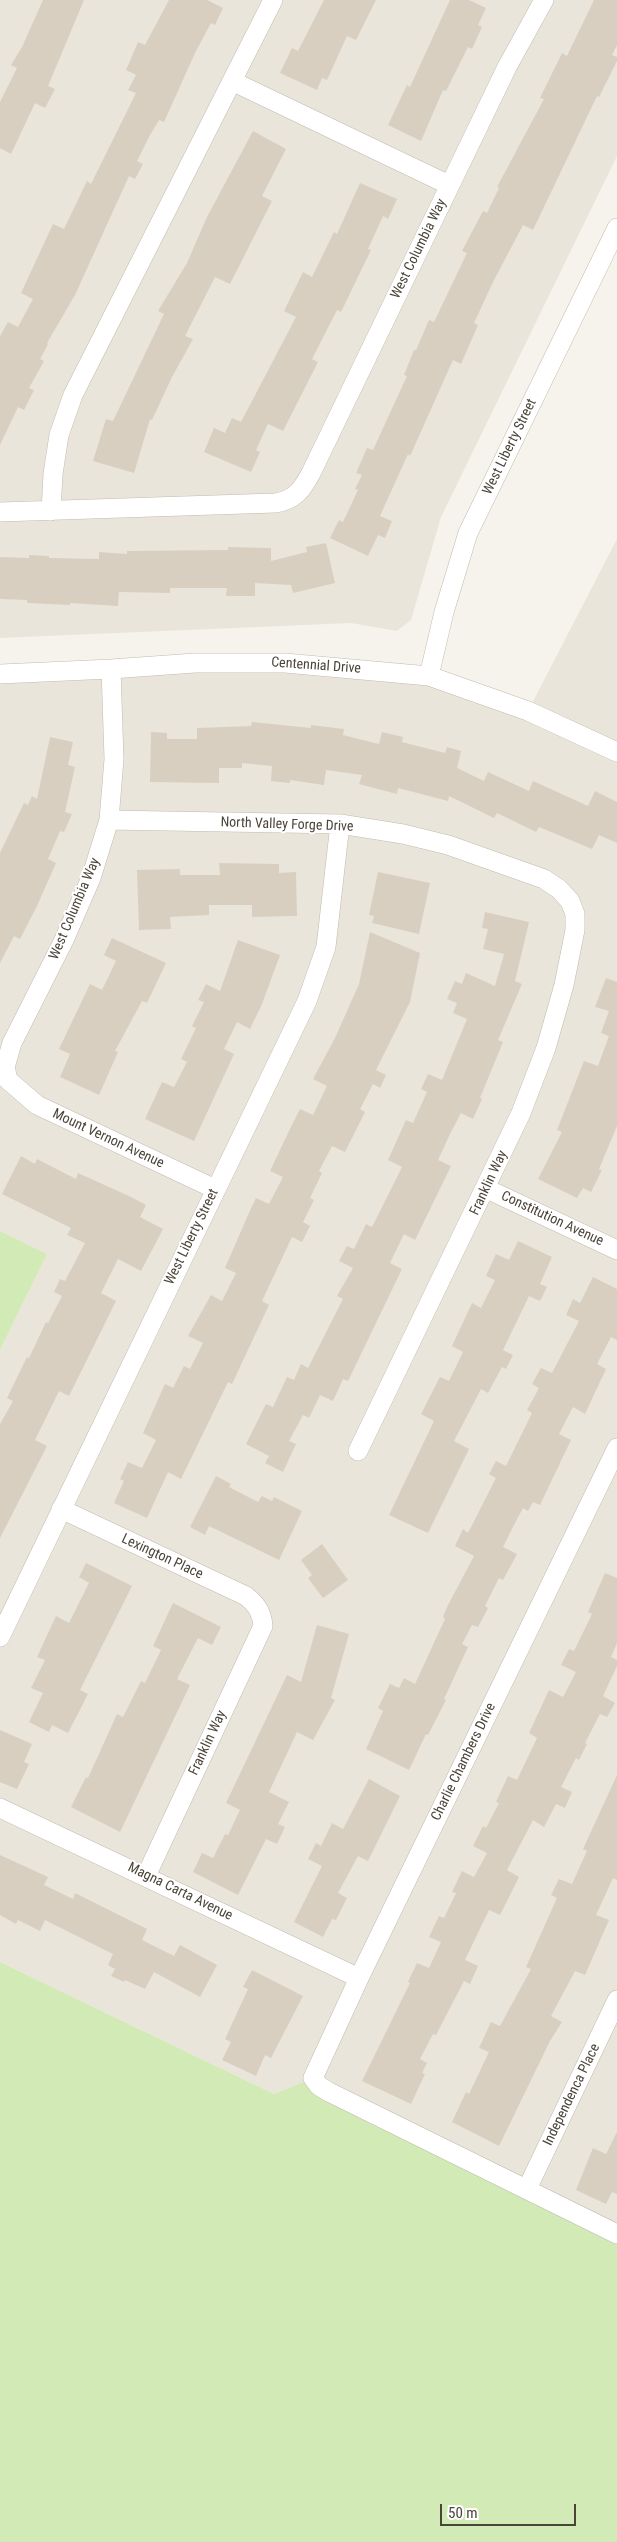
<!DOCTYPE html>
<style>
body{margin:0}
#map{position:relative;width:617px;height:2542px;overflow:hidden;background:#f6f3ec;font-family:"Roboto Condensed",sans-serif}
canvas{display:block}
.scale{position:absolute;left:440px;top:2504px;width:136px;height:22px;box-sizing:border-box;border:2px solid #4b4439;border-top:0;padding-left:6px;font-size:15px;line-height:18px;white-space:nowrap;color:#4b4439;-webkit-text-stroke:4px #fff;paint-order:stroke}
</style>
<div id="map">
<canvas width="617" height="2542"></canvas>
<div class="scale">50 m</div>
</div>
<script>
const g = document.querySelector('canvas').getContext('2d');
g.lineJoin = 'round';
function fill(path, color) { g.fillStyle = color; g.fill(path, 'evenodd'); }
function stroke(path, color, width, dash) { g.strokeStyle = color; g.lineWidth = width; g.lineCap = dash ? 'butt' : 'round'; g.setLineDash(dash || []); g.stroke(path); }
function label(font, color, halo, rows, align = 'center') {
  g.font = font + ' "Roboto Condensed",sans-serif'; g.lineWidth = 4; g.setLineDash([]); g.textBaseline = 'middle'; g.strokeStyle = halo; g.fillStyle = color; for (const [text, x, y, turn = 0] of rows) {
    g.save(); g.translate(x, y); g.rotate((+turn || 0) * Math.PI / 180); g.textAlign = isNaN(turn) ? turn : align; if (halo) g.strokeText(text, 0, 0); g.fillText(text, 0, 0); g.restore();
  }
}
fill(new Path2D(`
 M0,0h617v156l-176,361 -30,103 -14,11 -46,-8 -351,15z
 M617,539v1695l-304,-156 -39,16 -274,-132v-612l47,-96 -47,-23v-557l195,-11 234,13 99,35z`), '#eae5da');
fill(new Path2D(`
 M0,1231l47,23 -47,96z
 M0,1962l274,132 39,-16 304,156v308h-617z`), '#d2eab5');
fill(new Path2D(`
 M43,0h41l-36,86 7,3 -10,19 -10,-5 -24,51 -11,-6v-46l17,-34 -6,-3 11,-18z
 M169,0h38l16,8 -8,17 -4,-2 -16,30 -31,69 -5,-2 -9,15 -13,26 6,3 -8,15 -6,-3 -54,119 -28,48 1,1 -8,15 4,2 -15,27 5,2 -10,20 -6,-3 -18,38v-109l8,-14 10,5 15,-28 -12,-6 32,-69 11,5 23,-48 4,3 45,-91 -8,-3 8,-15 -10,-5 12,-28 7,3z
 M324,0h52l-20,40 -9,-4 -20,44 -5,-2 -5,12 -37,-17 12,-25 6,3z
 M450,0h19l17,8 -8,17 4,2 -10,22 -4,-2 -22,44 -3,-1 -22,51 -33,-16 19,-40 3,2z
 M594,0h23v45l-5,10 5,2v4l-18,36 -2,-1 -64,134 -10,-5 -30,57 -19,41 4,2 -17,39 -8,-4 -43,96 -2,-2 -28,62 12,5 -7,17 -7,-3 -10,21 -38,-18 9,-18 4,2 15,-32 -3,-1 7,-14 -6,-2 11,-25 6,2 34,-74 -3,-1 10,-25h2l13,-30 5,2 33,-69 -5,-2 21,-40 4,2 12,-25 -2,-1 47,-88 -4,-1 22,-45 5,3z
 M253,131l33,18 -24,47 10,5 -42,83 -15,-7 -30,59 8,3 -21,38 -20,43 -2,-1 -16,54 -41,-12 13,-42 7,2 51,-107 -6,-3 29,-48 20,-46z
 M360,183l37,16 -9,20 -5,-3 -15,33 3,1 -30,62 -4,-2 -25,49 6,3 -35,69 -15,-7 -12,26 4,2 -9,20 -47,-20 10,-24 11,5 7,-15 9,4 55,-105 -12,-6 19,-39 9,5 22,-45 3,2z
 M326,543l9,40 -42,10 -2,-8 -36,-2v13h-29l1,-8h-57v5l-51,-1 -1,14 -48,-3v2l-43,-2v-3l-27,-1v-42l29,1v-3l20,1v2l50,1v-7l28,2v-3l101,-1v-3l43,1v13l36,-9 -1,-5z
 M252,722l59,6v-3l33,4 -1,6 36,9 3,-12 21,5 -1,5 43,11 2,-6 14,4 -4,17 27,13 4,-9 41,19 4,-10 55,25 7,-15 22,11v41l-18,-8 -7,14 -53,-22 -3,5 -39,-19 -3,5 -45,-22 -1,5 -50,-13 -1,6 -38,-10 3,-9 -36,-5 -2,15 -34,-5v3l-19,-2 1,-15 -30,-3v5h-23v15l-69,-1 1,-50 16,1v6h30v-11l54,-2z
 M50,737l23,5 -5,23 7,2 -10,45 7,2 -8,18 -4,-1 -12,28 8,4 -19,43 -17,33 -6,-3 -14,27v-110l24,-50 4,2 4,-9 5,3z
 M219,863l60,1v9l17,-1 1,44 -45,1v-12h-43v10l-39,2 1,12 -32,1 -2,-60 43,-1v6h40z
 M378,872l52,11 -11,51 -47,-11 2,-7 -5,-1z
 M485,912l44,10 -14,59 7,3 -24,56 5,2 -23,56 2,1 -9,20 -12,-6 -11,21 -12,26 13,6 -36,74 -11,-6 -14,29 12,6 -54,112 -5,-2 -10,22 -13,-6 -11,23 -6,-3 -14,26 7,3 -13,28 -18,-9 4,-7 -23,-12 20,-40 7,3 14,-30 7,3 7,-16 7,4 35,-69 -6,-3 16,-28 -14,-7 8,-15 7,3 12,-25 6,3 30,-60 -14,-7 18,-40 7,3 14,-31 -6,-3 7,-15 14,6 25,-61 -14,-6 4,-10 -10,-4 8,-18 7,3 4,-11 29,13 9,-32 -21,-5 5,-20 -6,-1z
 M370,932l50,21 -10,49 -34,68 10,5 -6,13 -7,-4 -13,25 5,3 -20,40 -13,-6 -13,25 3,2 -12,25 4,2 -11,22 7,4 -8,16 -10,-5 -30,64 7,4 -37,79 -4,-2 -47,97 -13,-7 -21,46 -33,-15 10,-22 -4,-2 8,-17 14,6 14,-28 -13,-7 22,-49 8,4 11,-22 6,3 13,-26 -15,-7 23,-41 11,6 14,-28 -11,-5 23,-53 8,-17 13,6 14,-27 -13,-6 19,-40 11,-22 13,6 14,-29 -14,-7 22,-41 24,-54z
 M112,938l54,25 -19,40 -5,-2 -27,50 3,1 -19,43 -39,-18 10,-23 -11,-5 31,-65 12,6 14,-29 -12,-6z
 M238,940l42,15 -18,49 -12,25 -13,-7 -13,27 10,5 -40,87 -49,-22 17,-37 12,5 13,-25 -6,-3 15,-31 -4,-2 12,-24 -6,-2 8,-16 14,7z
 M606,978l11,4v144l-18,43 3,1 -11,22 -8,-4 -6,10 -39,-19 24,-47 -5,-2 27,-69 14,5 11,-30 -8,-3 8,-22 -14,-4z
 M21,1156l14,8 2,-5 39,20 2,-6 51,23 17,9 -6,12 23,12 -22,42 -23,-12 -17,34 15,8 -47,95 -10,-5 -24,49 12,6 -47,92v-114l13,-23 -6,-3 20,-41 2,1 17,-36 2,1 14,-27 -8,-4 6,-13 5,2 20,-38 -18,-8 4,-7 -69,-34z
 M518,1241l34,16 -12,27 7,3 -7,14 -11,-5 -26,54 10,5 -7,14 -4,-2 -14,26 -7,-4 -27,52 15,8 -41,84 -39,-18 45,-94 -13,-7 19,-37 9,4 14,-29 -11,-6 20,-43 9,5 14,-28 -9,-4 10,-22 13,6z
 M593,1277l24,12v51l-6,-3 -14,27 9,5 -21,45 -12,-7 -14,27 12,6 -31,65 -7,-3 -5,9 -5,-3 -7,13 -13,26 14,7 -14,26 -4,-2 -14,28 3,2 -10,19 -6,-2 -10,19 6,3 -24,52 2,1 -18,35 -2,-1 -17,36 -43,-21 17,-38 -5,-3 12,-24 9,4 5,-10 11,6 30,-65 -2,-2 4,-10 27,-51 -19,-10 8,-17 5,4 28,-55 -7,-4 7,-13 10,5 26,-53 -5,-3 12,-22 -7,-4 9,-16 11,5 27,-52 -13,-6 7,-16 7,4z
 M216,1476l15,8 -2,3 29,15 4,-6 10,5 2,-4 28,14 -23,49 -70,-34 -4,9 -15,-8z
 M322,1544l26,36 -25,18 -15,-20 4,-3 -11,-15z
 M86,1563l46,23 -52,104 8,4 -20,39 -16,-8 -3,7 -20,-10 14,-29 -12,-5 14,-28 -8,-3 19,-41 13,7 20,-40 -10,-6z
 M605,1573l12,5v65l-6,14 6,3v6l-14,30 12,7 -8,14 -7,-3 -15,29 2,1 -8,16 -3,-2 -15,29 11,5 -7,16 -9,-4 -12,23 -11,-7 -26,50 12,7 -19,38 -11,-5 -24,50 13,6 -8,18 -6,-3 -28,54 -3,-1 -13,25 7,4 -5,10 3,1 -14,30 -49,-23 48,-98 -2,-1 9,-19 12,5 12,-26 -12,-5 10,-21 5,2 12,-25 -4,-1 10,-21 12,6 13,-24 -14,-7 10,-20 3,2 13,-25 -3,-1 12,-26 9,4 20,-42 -8,-5 20,-43 14,7 13,-25 -15,-7 8,-16 5,2 18,-37 -4,-2z
 M173,1603l48,24 -9,18 -14,-7 -21,41 13,6 -70,147 -49,-25 15,-30 2,1 29,-64 6,3 18,-36 4,2 16,-33 -8,-4z
 M317,1625l32,9 -18,64 4,2 -22,40 -16,-8 -28,60 20,10 -11,22 7,3 -8,17 -11,-5 -28,56 -45,-23 9,-19 11,5 12,-24 3,1 12,-25 -14,-7 61,-128 14,7z
 M0,1730l32,14 -8,18 5,2 -12,25 -17,-7z
 M617,1775v105l-4,-2 -17,37 13,5 -24,55 -10,-4 -24,45 11,6 -12,19 -51,105 -47,-24 14,-30 3,2 20,-42 -10,-4 12,-26 9,4 31,-57 -5,-2 31,-69 -6,-3 8,-16 13,5 15,-33 -4,-2z
 M369,1779l31,17 -32,65 -10,-5 -20,37 9,5 -11,22 -4,-1 -9,18 -29,-15 28,-56 -14,-7 8,-16 5,3 11,-23 11,6z
 M0,1855l48,22 -4,8 29,14 2,-6 72,36 -5,11 32,16 6,-11 37,20 -17,32 -46,-25 -9,17 -20,-9 -1,2 -13,-6 4,-7 -7,-4 5,-11 -68,-34 -5,11 -22,-11 -2,4 -16,-9z
 M252,1970l51,26 -32,62 -6,-3 -9,21 -34,-16 9,-18 -6,-3 23,-50 -5,-2z
 M617,2132v62l-5,-2 -6,12 -30,-14 17,-42 13,6z`), '#d8cfc1');
const minor = new Path2D(`
 M234,82l215,103
 M51,511l2,-37 6,-39 14,-40 200,-395
 M0,512l275,-9c20,-3 27,-13 36,-30l196,-406 37,-67
 M111,669l3,90 -5,61 -18,58 -27,62 -52,103 -7,24 3,13 29,25 178,84
 M0,674l111,-5 84,-6h90l144,13 99,35 89,41
 M429,676l15,-64 24,-79 149,-305
 M109,820l231,4 63,10 45,11 96,34 15,10 11,12 5,13v16l-11,55 -18,63 -25,65 -163,338
 M487,1189l130,61
 M617,1448l-258,530 -46,100 6,8 10,6 288,142
 M61,1509l185,87c11,9 16,17 17,30l-117,250
 M0,1637l307,-636 19,-54 14,-123
 M0,1808l359,170
 M527,2189l90,-189`);
stroke(minor, '#c2bbae', 20);
stroke(minor, '#fff', 19);
label('14px', '#4b4439', '#fff', [
 ["West Columbia Way",419,249,-64],
 ["West Liberty Street",510,447,-64],
 ["Centennial Drive",316,666,4],
 ["North Valley Forge Drive",287,825,2],
 ["West Columbia Way",75,909,-67],
 ["Mount Vernon Avenue",108,1139,25],
 ["Franklin Way",489,1183,-65],
 ["Constitution Avenue",552,1219,25],
 ["West Liberty Street",192,1237,-64],
 ["Lexington Place",162,1557,25],
 ["Franklin Way",208,1743,-65],
 ["Charlie Chambers Drive",464,1762,-64],
 ["Magna Carta Avenue",180,1892,26],
 ["Independenca Place",572,2095,-64]
]);
</script>
